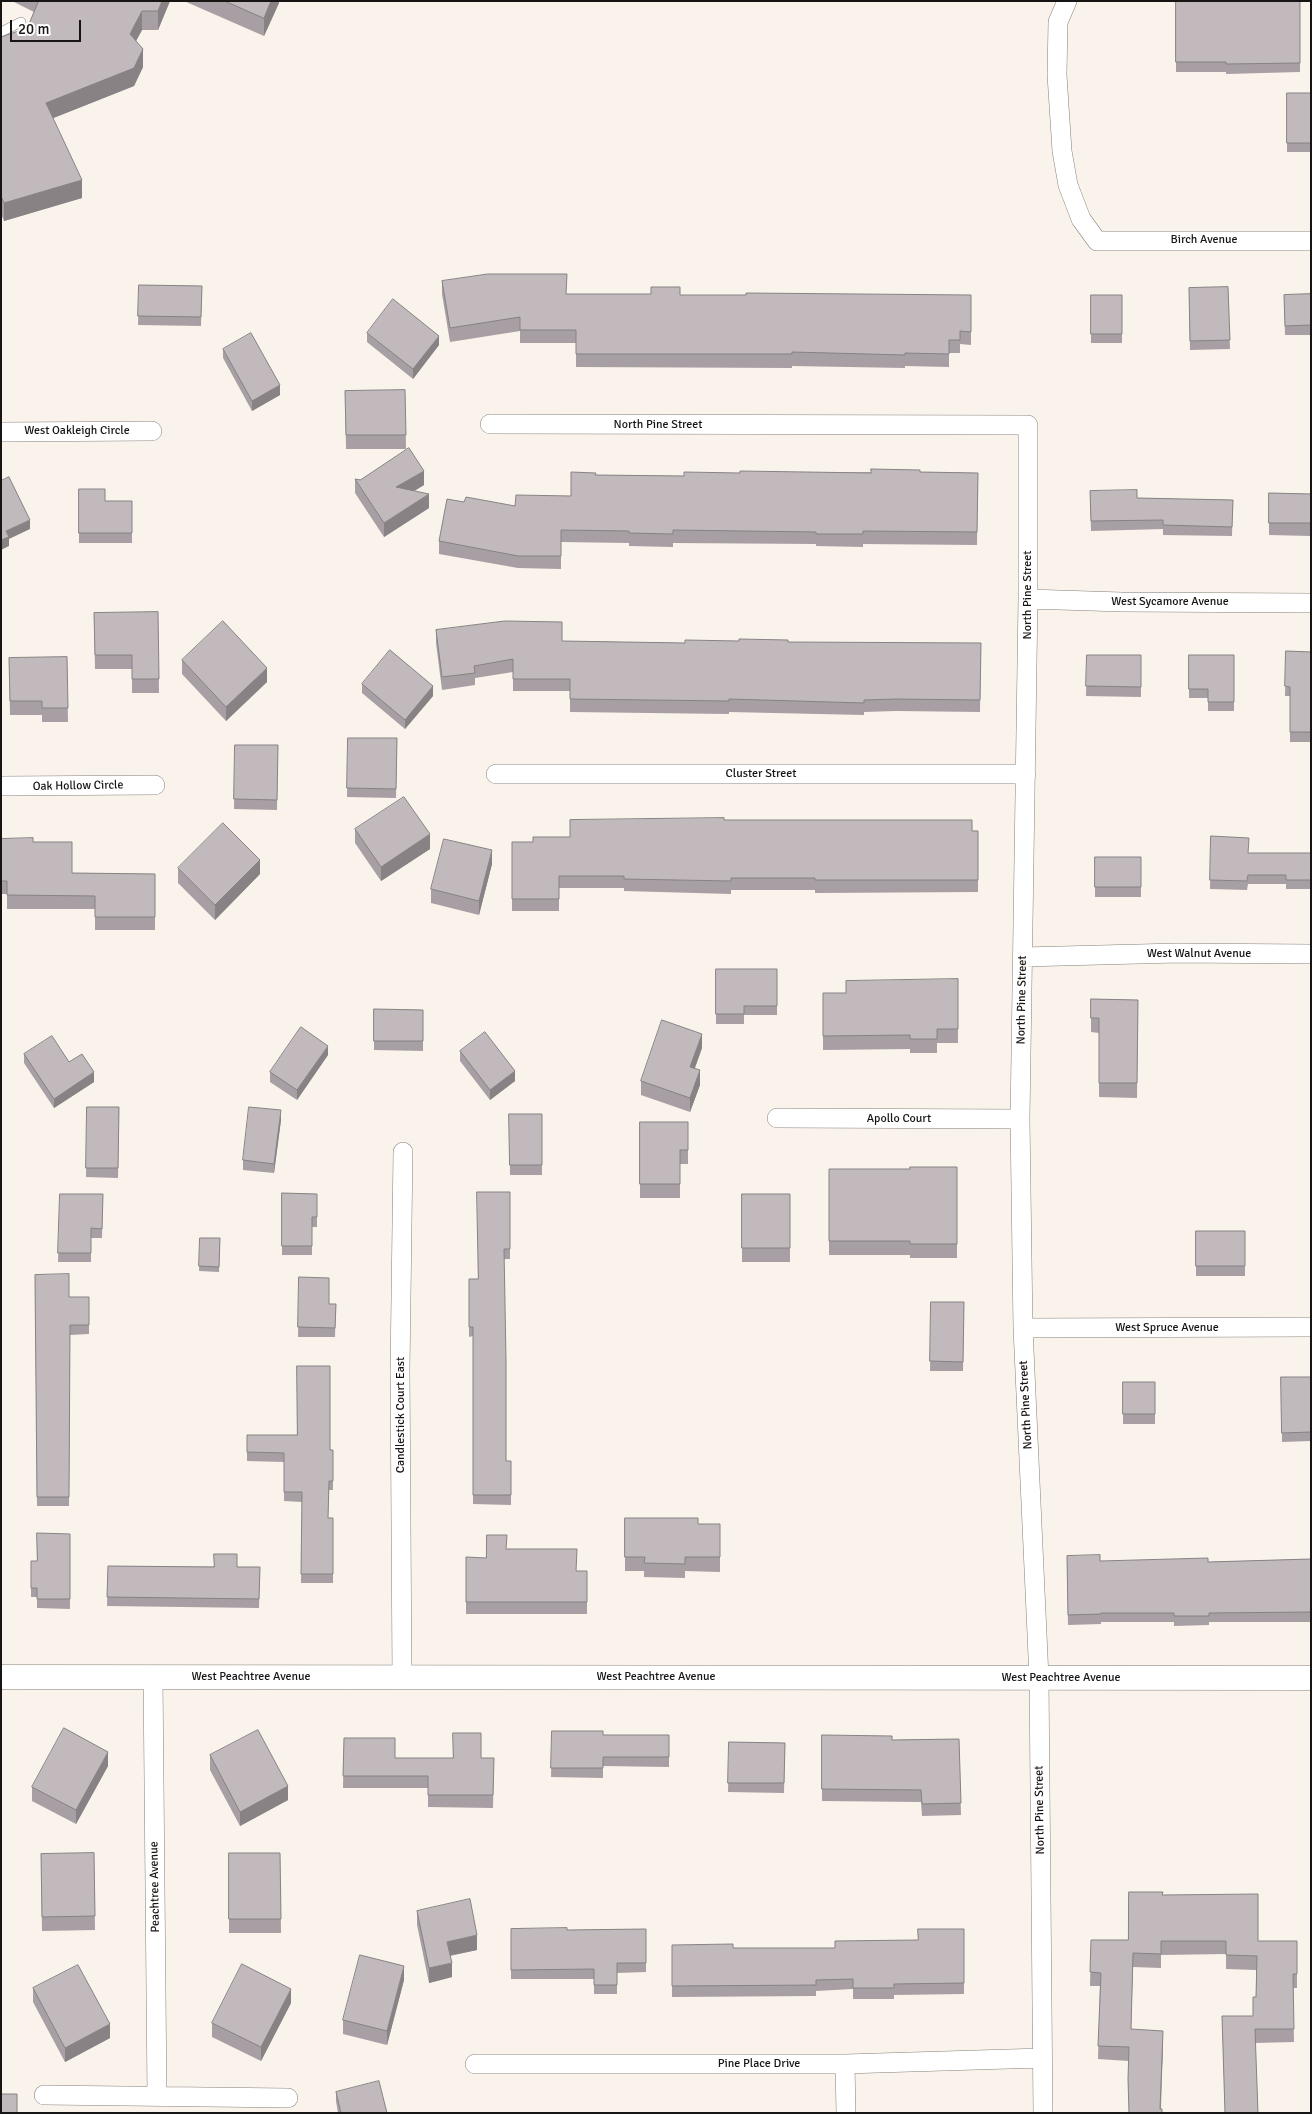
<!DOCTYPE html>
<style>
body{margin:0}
#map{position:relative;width:1312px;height:2114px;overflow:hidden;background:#f9f3eb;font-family:Signika,sans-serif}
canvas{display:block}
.frame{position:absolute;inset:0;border:2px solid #171513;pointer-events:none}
.scale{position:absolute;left:10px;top:20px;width:71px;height:22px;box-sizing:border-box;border:2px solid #171513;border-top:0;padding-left:6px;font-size:15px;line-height:18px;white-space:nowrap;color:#171513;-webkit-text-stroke:4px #fff;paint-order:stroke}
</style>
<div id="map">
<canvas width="1312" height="2114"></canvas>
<div class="frame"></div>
<div class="scale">20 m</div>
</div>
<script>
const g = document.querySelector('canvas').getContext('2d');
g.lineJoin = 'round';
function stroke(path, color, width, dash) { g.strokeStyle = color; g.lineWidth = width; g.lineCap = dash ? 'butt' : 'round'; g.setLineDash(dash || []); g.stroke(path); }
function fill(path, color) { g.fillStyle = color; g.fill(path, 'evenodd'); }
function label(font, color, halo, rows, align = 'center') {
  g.font = font + ' Signika,sans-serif'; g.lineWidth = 4; g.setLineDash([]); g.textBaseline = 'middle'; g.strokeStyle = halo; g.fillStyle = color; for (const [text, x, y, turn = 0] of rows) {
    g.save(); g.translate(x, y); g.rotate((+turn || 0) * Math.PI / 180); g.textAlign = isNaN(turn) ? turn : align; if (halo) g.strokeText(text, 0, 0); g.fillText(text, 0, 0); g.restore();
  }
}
const service = new Path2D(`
 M1,32l20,-10`);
const minor = new Path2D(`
 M1067,1l-9,21 -1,53 5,76 6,34 13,34 16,22h214
 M490,424l538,1v174l-8,520 3,209 16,350 4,435
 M1,432l151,-1
 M1028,599l94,3 189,1
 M496,774h530
 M1,786l154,-1
 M1023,957l154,-4 134,1
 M777,1118l243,1
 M1023,1328l288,-1
 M153,1677l4,419
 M402,1677l-2,-307 3,-218
 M475,2064h370l197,-6
 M845,2064l1,49
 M44,2095l244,3`);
const tertiary = new Path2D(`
 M1,1677l1310,1`);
stroke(service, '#86817a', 10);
stroke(minor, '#86817a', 20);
stroke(tertiary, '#86817a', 25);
stroke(service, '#fff', 9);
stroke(minor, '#fff', 19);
stroke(tertiary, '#fff', 24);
fill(new Path2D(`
 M12,1h158l-12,29h-16l-6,11 7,26 -9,19 -81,32 29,80 -78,23 -3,-7v-177l26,-9 7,-16z
 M184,1h95v2l-15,33z
 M1176,1h124v71l-74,2v-2h-50z
 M1287,93h24v59h-24z
 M442,281l124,13 114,1h291v50l-11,-1v9h-11v14l-44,-1v2l-113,-2v2l-216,-1v-24h-56v-12l-70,11 -8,-48z
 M139,285l63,1 -1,40 -63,-1z
 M1228,287l2,62 -40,1 -1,-62z
 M1311,294v41h-26l-1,-40z
 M1091,295h31v48h-31z
 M367,333l72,12 -26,34 -46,-37z
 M223,349l57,46 -28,16 -29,-53z
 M405,390l1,59h-60l-1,-58z
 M920,472l58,1 -1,72 -114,-1v3l-47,-1v-2l-143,-1v4l-44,-1v-3l-68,-1v27l-43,-1 -79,-14v-13l25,-39 51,4 56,-10 24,-21 89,1 56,-3z
 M355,479l69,6 -10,6 15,17 -45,29 -29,-44z
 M79,489l26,12h27v42h-53z
 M1090,491l47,7 96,2 -1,36 -69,-1v-6l-72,2z
 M1269,493l42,1v42l-42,-1z
 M158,612l1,81h-27v-24h-37l-1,-56z
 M436,630l126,11 123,2h296l-1,69 -84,-1 -32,1v3l-135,-3v2l-159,-2v-21h-57v-19l-38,6v7l-33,5 -6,-47z
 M1286,651l25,1v90h-21v-46h-5z
 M1087,655h54v42l-55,-1z
 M1189,655h45v56h-26v-13h-19z
 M67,657l1,65h-26v-7h-32l-1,-57z
 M182,660l85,22 -41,39 -44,-47z
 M362,684l71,12 -28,33 -43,-36z
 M348,738h49l-1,60 -49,-1z
 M235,745h43l-1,65 -43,-1z
 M724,820l254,11v61l-163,1v-3h-84v4l-107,-3v-3h-65v23h-47v-69h21l37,-5z
 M355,829l75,20 -49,32 -26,-38z
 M1211,836l37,17h63v36h-25v-5h-38l-1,6 -37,-1z
 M1,839l32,3 39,31 83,1v56h-60v-21h-88v-15h-6z
 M1095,857h46v40h-46z
 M492,864l-13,51 -48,-12v-14z
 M178,868l82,6 -45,46 -37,-37z
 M716,969h61v46h-33v9h-28z
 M958,979v64h-21v10h-27v-4l-87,1v-57h23z
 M1091,999l47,1 -1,98 -38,-1v-64l-8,-1z
 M374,1009l49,1v41l-49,-1z
 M702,1048l-7,20 5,17 -10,27 -49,-17v-14z
 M460,1051l55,30 -25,19 -30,-39z
 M24,1054l45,8 25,20 -40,26 -30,-45z
 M328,1055l-31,45 -27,-18v-10z
 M87,1107h32l-1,71 -32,-1z
 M509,1114h33v61h-32z
 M281,1120l-7,53 -31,-3v-10z
 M640,1122h48v42h-8v34h-40z
 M957,1167v91h-47v-3h-81v-86h81z
 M510,1192v67h-6l2,202h5v44l-38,-1v-168l-4,1v-58h9z
 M282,1193l35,1v33h-5v28h-30z
 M60,1194h43l-1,44h-11v24h-33z
 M742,1194h48v68h-48z
 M1196,1231h49v45h-49z
 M200,1238h20l-1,34 -20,-1z
 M35,1275l34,22 20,28v9l-19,1 -1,171h-32z
 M299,1277l30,27h7l-1,33h-37z
 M931,1302h33l-1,69h-33z
 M1281,1377h30v64l-29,1z
 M1123,1382h32v42h-32z
 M247,1435l86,15v40h-4l-1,28h5v65h-32l1,-81 -18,-1v-39l-37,-1z
 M625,1518l73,6h22v48l-35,-1v7l-41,-1v-6h-19z
 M70,1534v75l-33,-1v-11h-6v-36h6z
 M507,1549l70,22h10v43h-121v-57l20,1z
 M1067,1556l33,5 108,1 103,-3v63h-102v3l-35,1v-4h-73v2l-33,1z
 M108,1566l152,1 -1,41 -152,-2z
 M552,1731l51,4h66v32l-66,-1v12l-52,-1z
 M822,1735l70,5 67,-1 2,76 -39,1 -1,-14 -99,-1z
 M344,1738l51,20h99l-1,50 -65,-1v-19h-85z
 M729,1742l56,1 -1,50 -56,-1z
 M210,1755l78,45 -48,26 -30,-56z
 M108,1766l-32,58 -44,-23v-14z
 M94,1853l1,77 -53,1 -1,-77z
 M229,1853h51l1,80h-52z
 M1162,1895l96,46h39v47h-4l1,54 -39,1 3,70h-33l-3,-97h31l3,-19v-27l-30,-1v-15l-65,1v13l-28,-1 -2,62 32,15 -2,65 1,4h-33l-1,-34 1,-18 -31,-2 2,-73h-10l1,-46h37z
 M417,1911l60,39 -27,6 2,21 -23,6 -12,-58z
 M511,1929l56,1 79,-1v43l-29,1v21h-23v-15h-83z
 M964,1929v65l-70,1v4h-41v-10l-37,2v5l-144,1v-52l61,3h102l83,-8z
 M404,1980l-17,65 -44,-11v-14z
 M33,1988l77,50 -45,24 -32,-60z
 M291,2003l-30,58 -49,-24v-14z
 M336,2092l51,21h-49l-2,-12z`), '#a79fa3');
fill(new Path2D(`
 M162,1h8l-12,29v-19z
 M271,1h8v2l-15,33v-18z
 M142,11v19l-12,22v-18z
 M143,49v18l-9,19 -88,35v-18z
 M82,180v18l-78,23v-18z
 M439,336v9l-26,34v-10z
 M280,385v10l-28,16v-10z
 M424,471v14l-28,17v-15z
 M429,494v14l-45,29v-14z
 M30,520v9l-21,10v7l-8,4v-10l5,-9z
 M267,668v14l-41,39v-14z
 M433,686v10l-28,33v-9z
 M430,834v15l-49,32v-14z
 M492,850v14l-13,51v-14z
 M260,860v14l-45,46v-15z
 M702,1034v14l-12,33v-14z
 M328,1046v9l-31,45v-10z
 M700,1070v15l-10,27v-14z
 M515,1071v10l-25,19v-10z
 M94,1072v10l-40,26v-9z
 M281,1110v10l-7,53v-9z
 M108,1752v14l-32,58v-14z
 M288,1786v14l-48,26v-14z
 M477,1935v15l-30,6v-14z
 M452,1963v14l-23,6v-15z
 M404,1966v14l-17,65v-14z
 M291,1989v14l-30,58v-14z
 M110,2024v14l-45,24v-14z
 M1163,2031v13l-3,69z`), '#888284');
const building = new Path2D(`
 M39,1h123l-4,10h-16l-12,23 13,15 -9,19 -88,35 36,77 -78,23 -3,-7v-159l26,-9z
 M225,1h46l-7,17z
 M1176,1h124v62l-74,1v-2h-50z
 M1287,93h24v50h-24z
 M488,274h79l-1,20h85v-7h29v8h66v-2l225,2v37l-11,-1v9h-11v14l-44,-1v2l-113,-3v2h-216v-24h-56v-13l-70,11 -8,-47z
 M139,285l63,1 -1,31 -63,-1z
 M1228,287l2,53 -40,1 -1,-53z
 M1311,294v31l-26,1 -1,-31z
 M1091,295h31v39h-31z
 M393,299l46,37 -26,33 -46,-36z
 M251,333l29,52 -28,16 -29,-52z
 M405,390l1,45h-60l-1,-44z
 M409,448l15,23 -28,16 33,7 -45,29 -29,-44 5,1z
 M871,469l49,1v2l58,1 -1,59 -114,-1v3h-47v-2l-143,-2v4l-44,-1v-2l-68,-1v26h-43l-79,-15 8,-42 17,3 2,-5 49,9 1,-11 55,1v-24l25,1 -1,2 89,1v-4l56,1v-2l131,2z
 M9,477l21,43 -24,11 3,6 -8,3v-59z
 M79,489h26v12h27v32h-53z
 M1137,490v8l96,2 -1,27 -69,-2v-5l-72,1 -1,-30z
 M1269,493l42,1v29h-42z
 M158,612l1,67h-27v-24h-37l-1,-42z
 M223,621l44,47 -41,39 -44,-47z
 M505,621l57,1v19l123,2v-3l54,1v-2l49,1v2l193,1 -1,57 -84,-1 -32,1v3l-135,-4v2l-159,-2v-20h-57v-20l-39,7 1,7 -33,4 -6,-47z
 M390,650l43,36 -28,34 -43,-36z
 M1286,651l25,1v80h-21v-45l-5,-1z
 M1087,655h54v32l-55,-1z
 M1189,655h45v47h-26v-13h-19z
 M67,657l1,51h-26v-7h-32l-1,-43z
 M348,738h49l-1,51 -49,-1z
 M235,745h43l-1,55 -43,-1z
 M404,797l26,37 -49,33 -26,-38z
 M724,818v2h248v11h6v49h-163v-2h-84v3l-107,-2v-3h-65v23h-47v-57h21v-5h37v-17z
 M223,823l37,37 -45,45 -37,-37z
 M1211,836l38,2 -1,15h63v27h-25v-5h-38l-1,6 -37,-1z
 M33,838v4h39v31l83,1v43h-60v-21l-88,-1v-14h-6v-42z
 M444,839l48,11 -13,51 -48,-12z
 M1095,857h46v30h-46z
 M716,969h61v37h-33v8h-28z
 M958,979v50h-21v10h-27v-4l-87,1v-43h23v-12z
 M1091,999l47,1 -1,83h-38v-65h-8z
 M374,1009l49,1v31h-49z
 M662,1020l40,14 -12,33 10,3 -10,28 -49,-17z
 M301,1027l27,19 -31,44 -27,-18z
 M485,1032l30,39 -25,19 -30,-39z
 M52,1036l17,26 13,-8 12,18 -40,27 -30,-45z
 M87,1107h32l-1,61h-32z
 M249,1107l32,3 -7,54 -31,-4z
 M509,1114h33v51h-32z
 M640,1122h48v28h-8v34h-40z
 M910,1167h47v77h-47v-3h-81v-72h81z
 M477,1192h33v57h-6l2,111v101h5v34h-38v-168h-4v-48h9z
 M282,1193l35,1v23h-5v29h-30z
 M60,1194h43l-1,35 -11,-1v25h-33z
 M742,1194h48v54h-48z
 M1196,1231h49v35h-49z
 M200,1238h20l-1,29 -20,-1z
 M69,1274v23h20v28h-19l-1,172h-32l-2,-222z
 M299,1277l30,1v26h7l-1,24 -37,-1z
 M931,1302h33l-1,60 -33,-1z
 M297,1366h33v84h3v31h-4l-1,37h5v56h-32l1,-82h-18v-39l-37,-1v-17h50z
 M1281,1377h30v55l-29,1z
 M1123,1382h32v32h-32z
 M625,1518h73v6h22v33h-35v7l-41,-1 1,-6h-20z
 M37,1533l33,1v65h-33v-11h-6v-27h6z
 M487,1535h20l-1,14h71l-1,22h11v31h-121v-45l20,1z
 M214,1554h23v13h23l-1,32 -152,-2 1,-31 106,1z
 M1100,1555v6l108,-3v4l103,-3v53l-102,1v3h-35v-3h-73v1l-33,1 -1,-59z
 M64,1728l44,24 -32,58 -44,-23z
 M258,1730l30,56 -48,26 -30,-57z
 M552,1731h51v4h66v22h-66v11h-52z
 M453,1733h28v25h13l-1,37h-65v-19h-85l1,-38h51v20h58z
 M822,1735l70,1v4l67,-1 2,64 -39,1 -1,-14 -99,-1z
 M729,1742l56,1 -1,40h-56z
 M94,1853l1,63 -53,1 -1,-63z
 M229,1853h51l1,66h-52z
 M1129,1892h34l-1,3 96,-1v47h39v33h-4l1,55h-39l3,84h-33l-3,-97h31v-19h3l1,-41 -31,-1v-14h-65v13l-28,-1 -2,76 32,2 -3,78h2v4h-33l-1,-34 1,-32 -31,-1 3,-73 -11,-1 1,-32h37z
 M470,1899l7,36 -30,7 5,21 -23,5 -12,-57z
 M567,1928v2l79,-1v34h-29v22h-23v-16l-83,1v-41z
 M918,1929h46v54l-70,1v4h-41v-9l-37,1v5l-144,1v-41l61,-1v4h102v-7l83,-1z
 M360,1955l44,11 -17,65 -44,-11z
 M242,1964l49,25 -30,58 -49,-24z
 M78,1965l32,59 -45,24 -32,-60z
 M379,2081l8,32h-46l-5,-21z
 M1,2094h16v19h-16z`);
fill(building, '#c2b9bd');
stroke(building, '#888284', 1);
label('12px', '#171513', '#fff', [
 ["Birch Avenue",1204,240],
 ["North Pine Street",658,425],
 ["West Oakleigh Circle",77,431],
 ["North Pine Street",1028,595,-90],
 ["West Sycamore Avenue",1170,602],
 ["Cluster Street",761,774],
 ["Oak Hollow Circle",78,786,-1],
 ["West Walnut Avenue",1199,954],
 ["North Pine Street",1022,1000,-89],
 ["Apollo Court",899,1119],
 ["West Spruce Avenue",1167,1328],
 ["North Pine Street",1026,1405,-93],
 ["Candlestick Court East",401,1415,-90],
 ["West Peachtree Avenue",251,1677],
 ["West Peachtree Avenue",656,1677],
 ["West Peachtree Avenue",1061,1678],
 ["North Pine Street",1040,1810,-91],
 ["Peachtree Avenue",155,1887,-91],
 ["Pine Place Drive",759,2064]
]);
</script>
